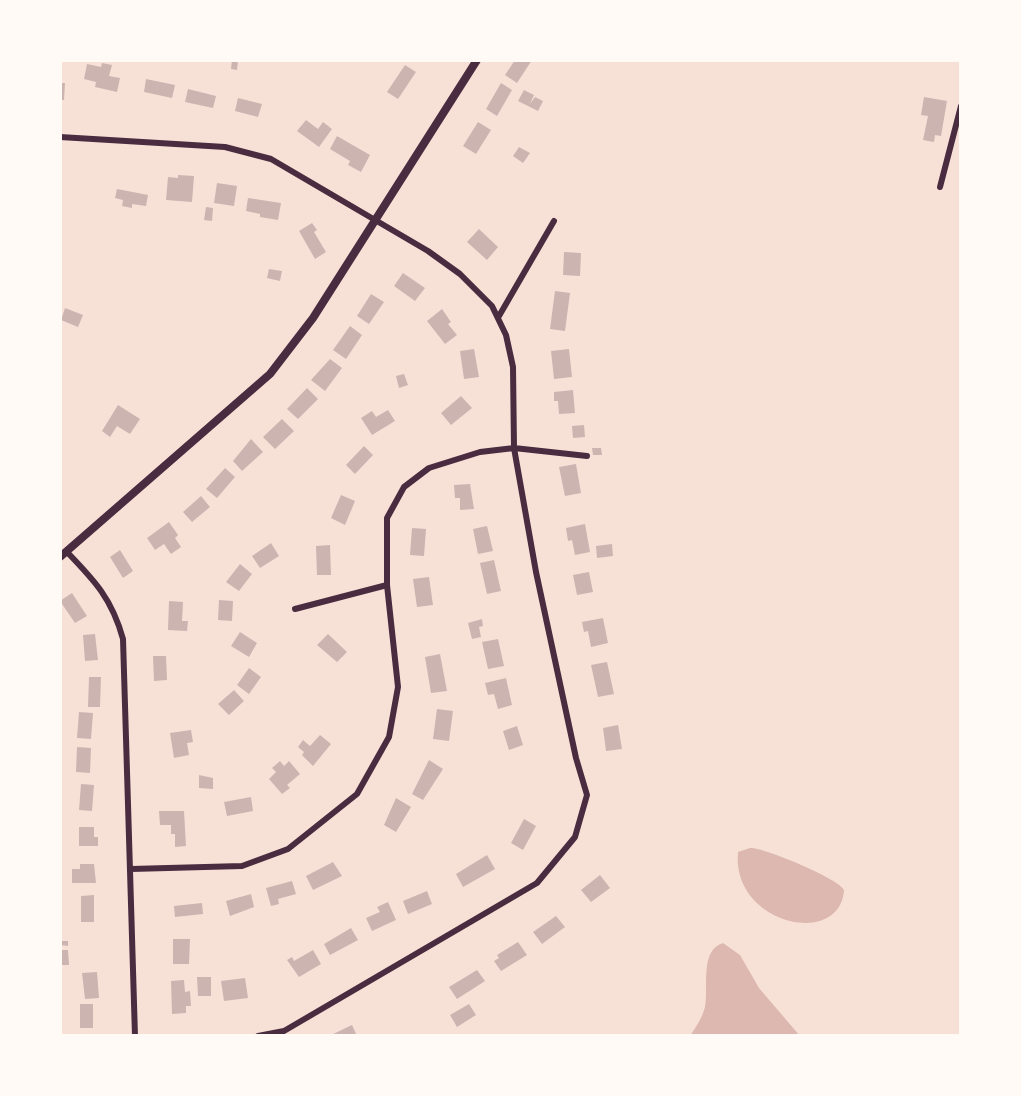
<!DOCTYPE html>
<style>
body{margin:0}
#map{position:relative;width:1021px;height:1096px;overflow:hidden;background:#f7e1d7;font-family:"Exo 2",sans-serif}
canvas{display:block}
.frame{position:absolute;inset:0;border:62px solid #fffaf5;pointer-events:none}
</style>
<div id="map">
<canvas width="1021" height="1096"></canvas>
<div class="frame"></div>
</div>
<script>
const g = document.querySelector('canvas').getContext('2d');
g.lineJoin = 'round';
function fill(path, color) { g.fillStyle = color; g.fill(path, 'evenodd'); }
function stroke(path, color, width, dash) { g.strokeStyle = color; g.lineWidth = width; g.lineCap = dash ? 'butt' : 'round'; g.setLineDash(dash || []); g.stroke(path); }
fill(new Path2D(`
 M750,848c13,-1 90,31 94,42 -4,59 -113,34 -106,-38z
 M723,943l17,12 19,33 41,48h-110c6,-9 12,-18 15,-29 4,-18 -6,-57 18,-64z`), '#dcb8b0');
fill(new Path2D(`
 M232,60h6l-1,10 -6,-1z
 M515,60h17l-15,23 -12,-8z
 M102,63l10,2 -3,11 11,2 -3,14 -22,-5 1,-5 -12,-3 3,-15 14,3z
 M405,65l11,7 -18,27 -11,-7z
 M146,79l29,6 -3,13 -28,-6z
 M60,83h5l-1,17h-4z
 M501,83l11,7 -15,26 -11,-7z
 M188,89l28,7 -3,12 -28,-6z
 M524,90l10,5 -4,9 5,-7 8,4 -5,10 -20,-10z
 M924,97l23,4 -6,35 -6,-1 -1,7 -11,-2 5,-24 -7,-1z
 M238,98l24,6 -4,13 -23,-6z
 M306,120l12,9 5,-7 9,7 -13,18 -22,-16z
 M478,122l13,8 -15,24 -13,-8z
 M337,136l33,19 -9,17 -13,-7 2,-4 -20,-12z
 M519,147l11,6 -7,10 -10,-7z
 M178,175l16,1 -2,26 -26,-2 2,-23 10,1z
 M217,183l20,3 -3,20 -20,-3z
 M117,189l31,6 -2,11 -14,-2v4l-10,-2 1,-6 -8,-2z
 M248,198l33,5 -3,17 -18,-3v-3l-14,-3z
 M206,207l7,1 -1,13 -8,-1z
 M312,223l5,7 -3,2 12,20 -11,7 -16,-28z
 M479,229l19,18 -11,13 -20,-18z
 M564,252l17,1 -1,23 -17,-1z
 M269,269l13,2 -2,10 -13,-3z
 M403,273l22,15 -10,13 -21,-15z
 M555,291l15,2 -5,38 -15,-2z
 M371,294l13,8 -15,22 -12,-8z
 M65,308l18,7 -5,12 -17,-7z
 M442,309l9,13 -3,2 9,11 -12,9 -18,-23z
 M350,326l12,9 -16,24 -13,-9z
 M474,349l5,28 -15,2 -4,-28z
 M569,349l3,28 -18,2 -3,-28z
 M330,359l12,9 -17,23 -14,-11z
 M404,374l4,11 -9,3 -3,-12z
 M307,388l11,11 -20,20 -11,-10z
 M573,390l2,23 -16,1 -1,-13h-4v-9z
 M461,396l11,12 -21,17 -10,-12z
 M118,405l22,14 -10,15 -13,-8 -7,11 -8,-6z
 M388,410l7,11 -23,14 -11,-17 11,-7 4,6z
 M282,419l12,12 -19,18 -12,-12z
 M584,425l1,12 -12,1 -1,-12z
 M251,439l12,13 -21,19 -9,-10z
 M364,446l9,9 -18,19 -9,-9z
 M592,448h9l1,7h-9z
 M576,464l5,29 -16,3 -6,-29z
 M225,468l10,9 -18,21 -11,-9z
 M470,484l4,25 -14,1v-12h-5l-1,-13z
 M341,495l14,6 -10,24 -14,-7z
 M201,496l9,11 -18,15 -9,-10z
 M169,522l9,13 -3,3 6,9 -10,7 -7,-10 -9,6 -8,-12z
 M585,524l5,28 -15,3 -3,-15 -4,1 -2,-13z
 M487,526l6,25 -15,3 -5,-25z
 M412,528l14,1 -2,27 -14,-1z
 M271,543l8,13 -19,12 -8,-12z
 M612,544l1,12 -16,2 -1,-12z
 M330,545l1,30h-14l-1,-29z
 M120,550l13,21 -10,7 -13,-21z
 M494,560l7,31 -14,3 -7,-31z
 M240,564l12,10 -13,17 -13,-9z
 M589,572l4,20 -16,3 -4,-20z
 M429,577l4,28 -16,2 -4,-28z
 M72,593l15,23 -12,7 -15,-22z
 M219,600l14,1 -1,20 -14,-1z
 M169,601l14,1 -1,19h6l-1,10 -19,-1z
 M603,618l5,25 -17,4 -3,-16 -4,1 -2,-10z
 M482,619l1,7 -4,1 2,10 -9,2 -4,-16z
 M240,632l17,11 -8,14 -18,-11z
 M95,634l3,26 -13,1 -2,-26z
 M328,634l19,18 -10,10 -20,-17z
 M498,639l6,27 -16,3 -6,-27z
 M440,654l7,37 -16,2 -6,-36z
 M153,656h13l1,24 -13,1z
 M607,662l7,32 -16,3 -7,-32z
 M249,668l12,9 -12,17 -12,-9z
 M89,677h12l-1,30h-12z
 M506,678l6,27 -14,4 -4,-15 -6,1 -3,-12z
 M234,690l10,11 -15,14 -11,-11z
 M437,709l16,2 -4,30 -16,-2z
 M79,712l14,1 -2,26 -14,-1z
 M618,725l4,24 -16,2 -3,-23z
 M517,726l6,19 -14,5 -6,-19z
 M191,730l2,12 -6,1 2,12 -15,3 -4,-25z
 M320,735l11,9 -18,22 -11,-11 2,-3 -6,-5 5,-7 7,6z
 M77,747l14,1 -1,25 -14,-1z
 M429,760l14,9 -20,31 -11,-6z
 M280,761l4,5 5,-5 11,13 -13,11 3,3 -8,6 -13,-15 7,-7 -4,-4z
 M199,775l14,3v11l-14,-1z
 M81,784l13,1 -2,26 -13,-1z
 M251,797l2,14 -26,5 -3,-14z
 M396,798l15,9 -15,25 -12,-7z
 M159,811h25l2,35 -11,1v-13h-4v-9h-11z
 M524,819l12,7 -13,24 -12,-7z
 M79,827h15v10h4v9h-19z
 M487,855l8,14 -32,18 -7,-13z
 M333,862l9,14 -29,14 -7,-14z
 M80,864h14l2,19h-24v-14h8z
 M600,875l10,13 -19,14 -10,-12z
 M292,881l4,13 -18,5 1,5 -8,2 -5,-18z
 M427,891l5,13 -24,10 -5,-13z
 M251,894l3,13 -24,9 -4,-15z
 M94,895v27h-13v-26z
 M388,902l8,18 -24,11 -6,-13 14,-6 -3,-5z
 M202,903l1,11 -28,3 -1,-11z
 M556,916l9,11 -23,17 -9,-12z
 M351,928l7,12 -28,15 -6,-11z
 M173,939h17l-1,25h-16z
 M60,941h8v5l-8,-1z
 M518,942l9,13 -26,16 -7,-10 5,-3 -2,-3z
 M60,950h8l1,15h-9z
 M313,950l8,14 -22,13 -12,-17 5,-3 2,4z
 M477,970l8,11 -28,18 -8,-12z
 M97,972l2,26 -14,1 -3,-26z
 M197,977h14v19h-13z
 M245,978l3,20 -24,3 -3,-20z
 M184,980l1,12 5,-1 1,15h-5v7l-14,1 -1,-33z
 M80,1004h13v24h-13z
 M469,1004l7,11 -19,12 -7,-12z
 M352,1025l5,11h-28z`), '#ccb4b1');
stroke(new Path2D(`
 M60,137l165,10 46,12 157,92 32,23 32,32 14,29 7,32 1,81 22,124 40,186 11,37 -12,42 -38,46 -253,148 -26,5
 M940,187l21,-81
 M499,316l55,-95
 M67,552c28,29 45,47 56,87l12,397
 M295,609l92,-24
 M131,869l111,-3 46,-17 69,-55 32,-57 9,-50 -11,-102v-67l17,-31 25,-19 51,-16 34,-4 73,8`), '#4a2c40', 6);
stroke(new Path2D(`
 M60,557l210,-183 43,-56 164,-258`), '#4a2c40', 8);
</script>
